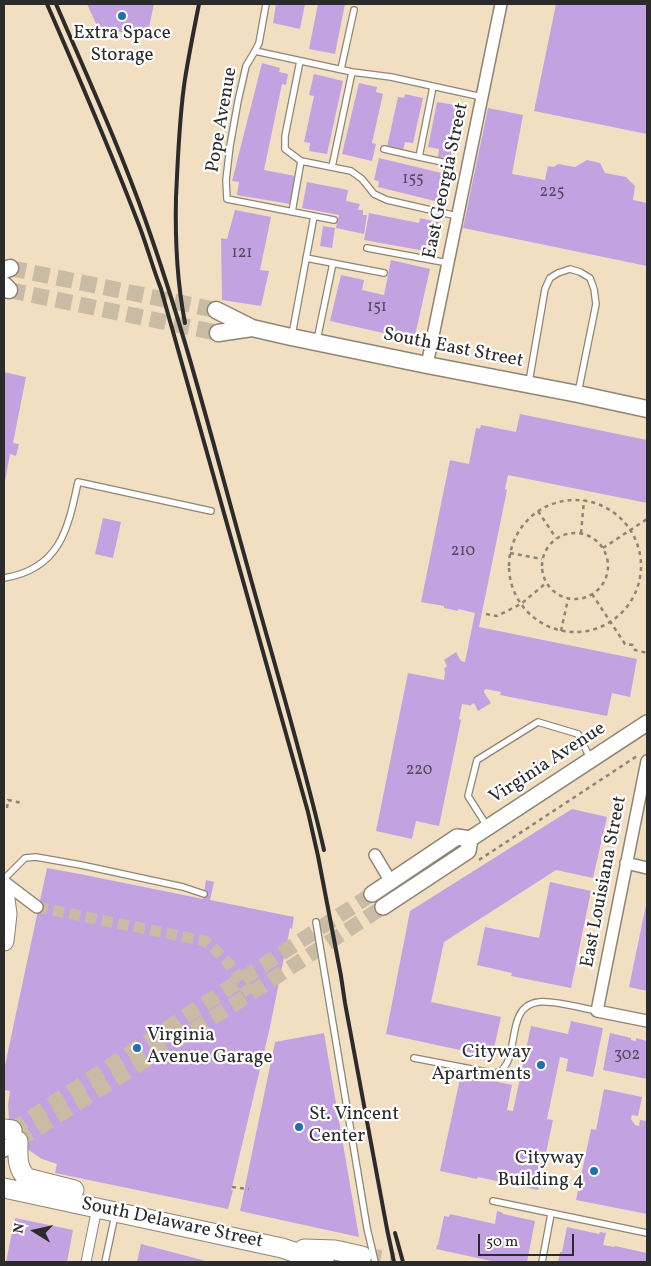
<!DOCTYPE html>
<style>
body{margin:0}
#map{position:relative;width:651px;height:1266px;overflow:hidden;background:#f2dfc2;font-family:Vollkorn,serif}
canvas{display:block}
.frame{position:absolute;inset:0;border:5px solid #2b2b2b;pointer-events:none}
.north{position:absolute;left:10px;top:1206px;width:50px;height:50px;-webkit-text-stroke:4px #fff;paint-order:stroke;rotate:280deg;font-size:14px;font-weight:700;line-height:20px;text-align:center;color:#2b2b2b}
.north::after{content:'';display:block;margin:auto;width:18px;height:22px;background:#2b2b2b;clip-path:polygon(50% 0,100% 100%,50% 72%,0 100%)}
.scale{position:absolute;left:478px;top:1234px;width:96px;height:22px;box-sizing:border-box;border:2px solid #2b2b2b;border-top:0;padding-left:6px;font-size:15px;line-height:18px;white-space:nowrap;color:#2b2b2b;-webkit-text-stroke:4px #fff;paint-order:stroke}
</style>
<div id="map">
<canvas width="651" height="1266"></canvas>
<div class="frame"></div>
<div class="north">N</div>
<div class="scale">50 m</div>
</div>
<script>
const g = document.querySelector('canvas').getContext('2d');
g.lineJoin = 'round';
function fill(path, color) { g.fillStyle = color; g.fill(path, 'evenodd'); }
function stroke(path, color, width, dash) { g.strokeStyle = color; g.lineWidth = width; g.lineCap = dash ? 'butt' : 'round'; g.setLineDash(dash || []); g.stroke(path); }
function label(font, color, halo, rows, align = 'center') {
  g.font = font + ' Vollkorn,serif'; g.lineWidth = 4.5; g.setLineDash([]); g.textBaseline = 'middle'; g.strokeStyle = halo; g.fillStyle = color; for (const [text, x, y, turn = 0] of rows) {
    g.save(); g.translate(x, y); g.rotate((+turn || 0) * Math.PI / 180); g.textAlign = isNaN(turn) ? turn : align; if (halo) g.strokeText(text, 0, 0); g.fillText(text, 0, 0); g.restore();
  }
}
fill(new Path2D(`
 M87,4h67l-7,33 -49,-9z
 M276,4h29l-5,25 -27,-6z
 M318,4h27l-10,50 -26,-5z
 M556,4h91v130l-113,-23z
 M262,63l18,5 -1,4 9,2 -2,11 -4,-1 -18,86 31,6 -5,28 -53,-9 2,-13 -7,-1z
 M314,74l29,7 -16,73 -18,-3 1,-8 -6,-1 10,-46 -5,-1z
 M359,83l18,4 -1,5 7,2 -11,49 4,1 -4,17 -30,-7z
 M405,94l18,4 -10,45 -8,-1 -2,9 -16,-4 11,-50 6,1z
 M437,102l18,3v5h5l-10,48 -12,-1 1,-8 -11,-2z
 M488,108l35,7 -11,59 33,6 3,-14 6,1 4,-3 17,3 12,-7 13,3 5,10 21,4 9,9 -2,14 14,3v63l-184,-38z
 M379,158l71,17 -7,28 -65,-16 1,-6 -5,-1z
 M307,182l41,8 -2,11 14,3 -2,6h5v5h4l-3,19 -28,-6 3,-13 -37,-7z
 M235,210l36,7 -11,53 9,1 -8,35 -39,-6 -1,-62 6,1z
 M369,213l50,10 1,-5 22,5 -6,30 -72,-13z
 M323,226l12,2 -3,20 -12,-2z
 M391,260l39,9 -16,71 -84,-19 11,-46 23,5 -2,10 22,5z
 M4,372l22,5 -13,66 6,1 -3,12 -6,-2 -5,27z
 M520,414l127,26v63l-139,-28 -3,14 2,1 -28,137 158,32 -7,38 -18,-4 -5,23 -107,-21 1,-3 -16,-3 -1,3 7,11 -13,8 -4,-8 -5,3v-1l-7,-1 -3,15 2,1 -22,106 -23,-5 -4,18 -36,-8 32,-158 36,7 1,-8 -1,-3 3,-3 -3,-6 12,-8 5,9 4,1 10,-49 -17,-4v2l-14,-3v-2l-23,-4 29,-142 19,4 7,-36 4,1 1,-4 35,7z
 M103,518l18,4 -8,36 -18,-4z
 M572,809l35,8 -14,61 -37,-8 -112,72 -13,60 70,15 -9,40 -106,-23 24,-123z
 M47,868l33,6 123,25 3,-19 8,2 -4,18 84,17 -2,12 -2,-1 -20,99 -38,160 -1,3h2l-5,19 -173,-36 2,-9 -15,-5 -12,-8 -12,-10 -6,-11 -3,-10 -1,-16 2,-13 -6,-1v-20z
 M550,882l41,9 -20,97 -60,-12 1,-3 -35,-8 8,-38 54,11z
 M646,905l1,1v85l-18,-4z
 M571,1021l32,7 -10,49 -27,-6 2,-12 -8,-2 -13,62 6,1 -15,70 -60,-13 -1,2 -37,-8 21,-97 51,11 -5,25 6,1 18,-85 37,8z
 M324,1033l35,204 -119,-26 35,-169z
 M610,1033l21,5v2l5,1v-3l11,3v38l-44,-9z
 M604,1089l38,8 -4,19 -6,-1 -1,4 4,6 4,1 1,-6 7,1v93l-71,-14 15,-71 5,1z
 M497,1211l6,2v1l32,7 -8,41h-31l-60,-13 1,-4h1l6,-29 5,1 1,-3 45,10z
 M15,1218l58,12 -6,32h-61z
 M567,1227l32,7 1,-2 6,1 -3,12 11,2 1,-1 32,7v9h-89l2,-10h2z
 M141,1244l69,18h-73z`), '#c3a2e2');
stroke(new Path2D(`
 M37,907l168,34c20,16 32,32 45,53`), '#cabba4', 11, [11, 5.5]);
stroke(new Path2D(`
 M12,1130l360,-236
 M18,1141l232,-147 133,-87`), '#cabba4', 15, [15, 8]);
stroke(new Path2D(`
 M10,268l206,42
 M9,290l209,43`), '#cabba4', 16, [16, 8]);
stroke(new Path2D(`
 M362,1256l32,6`), '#cabba4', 19, [19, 9]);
const service = new Path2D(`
 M255,51l4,-8 7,-39
 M300,61l-15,75v13l16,12 50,10 11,8 12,15 13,6 70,16
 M341,69l13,-59
 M433,87l-14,70 28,6
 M384,149l35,8
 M332,167l20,-95
 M292,212l9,-51
 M334,220l-107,-21 -1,-19 4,-34 8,-45 8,-35 9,-15 97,21 39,5 91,20
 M367,248l81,15
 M306,258l78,15
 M292,335l22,-119
 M317,340l16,-77
 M529,382l16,-93 5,-11 8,-5 12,-4 10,3 10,6 4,11 2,15 -18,89
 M4,578c56,-9 64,-49 74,-96l133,29
 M487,826l-19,-30 9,-36 61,-38 40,12 13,26
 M4,879l21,-21 11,-1 45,8 102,22 21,7
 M316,922l51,306 8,34
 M414,1058l78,15c3,0 5,0 8,-1 3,-2 5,-6 7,-9 10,-19 2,-58 32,-61 14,-2 42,6 58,9
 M493,1201l154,32
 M105,1262l10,-47
 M542,1262l9,-48`);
const pedestrian = new Path2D(`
 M86,1262l11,-54`);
const minor = new Path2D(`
 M427,365l74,-361
 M647,761l-50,250 50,10
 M375,855l16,27
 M626,863l21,5
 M4,882l33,25`);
const tertiary = new Path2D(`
 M372,894l85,-57 13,2 177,-116
 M383,907l85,-56 2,-12
 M4,1149l14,-8`);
const secondary = new Path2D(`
 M4,270l6,-2
 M4,285l5,5
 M216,310l36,18 39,9 136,28 151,29 69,15
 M218,333l34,-5`);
const primary = new Path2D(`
 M4,892l3,22 -3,27
 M4,1129l8,1
 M18,1141c0,13 -2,27 9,37l47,12
 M4,1188l278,60 42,14
 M304,1249l31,1 27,6`);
stroke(service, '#8e8576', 8);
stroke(pedestrian, '#8e8576', 11);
stroke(minor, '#8e8576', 14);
stroke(tertiary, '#8e8576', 18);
stroke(secondary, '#8e8576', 19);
stroke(primary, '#8e8576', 21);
stroke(new Path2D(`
 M509 566a66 66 0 1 1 132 0a66 66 0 1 1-132 0Z
 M538,511l18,27
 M542 566a33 33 0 1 1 66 0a33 33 0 1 1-66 0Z
 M581,533l3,-33
 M603,548l44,-29
 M510,553l32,6
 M592,594l33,50 8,1 2,5 12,3
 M486,614l11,2 24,-12 25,-21
 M561,631l7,-32
 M7,808l1,-8 14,3
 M479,860l158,-104
 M232,1187l17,2`), '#8e8576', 2.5, [4, 4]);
stroke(service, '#fff', 5.5);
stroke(pedestrian, '#fff', 9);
stroke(minor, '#fff', 11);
stroke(tertiary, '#fff', 15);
stroke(secondary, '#fff', 16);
stroke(primary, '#fff', 19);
stroke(new Path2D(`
 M47,4c31,71 62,143 90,216 9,22 15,46 24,69l147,523 10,44 23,120 4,27 42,226 7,33
 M56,4c31,72 64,144 90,218 40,113 69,229 101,343 26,95 55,189 77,285
 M185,323c-8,-41 -10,-84 -9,-126 2,-39 3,-79 9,-118 4,-25 9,-50 14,-75
 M395,1233l8,29`), '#2b2b2b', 4);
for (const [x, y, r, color] of [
 [122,16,5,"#1f6fb2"],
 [137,1048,5,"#1f6fb2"],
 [541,1065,5,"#1f6fb2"],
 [299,1127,5,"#1f6fb2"],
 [594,1171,5,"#1f6fb2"]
]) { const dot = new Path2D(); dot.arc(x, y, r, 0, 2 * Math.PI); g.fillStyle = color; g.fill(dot); stroke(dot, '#fff', 2); }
label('16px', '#514959', null, [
 ["155",413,180],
 ["225",552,193],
 ["121",242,254],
 ["151",377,308],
 ["210",463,552],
 ["220",419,771],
 ["302",627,1056]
]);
label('19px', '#2b2b2b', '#fff', [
 ["Extra Space",122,35,"center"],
 ["Storage",122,57,"center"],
 ["Virginia",147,1037],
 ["Avenue Garage",147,1059],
 ["Cityway",531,1054,"right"],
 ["Apartments",531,1076,"right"],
 ["St. Vincent",309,1116],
 ["Center",309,1138],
 ["Cityway",584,1160,"right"],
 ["Building 4",584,1182,"right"]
], 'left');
label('19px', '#2b2b2b', '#fff', [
 ["Pope Avenue",223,120,-80],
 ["East Georgia Street",447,181,-78],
 ["South East Street",453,349,11],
 ["Virginia Avenue",548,764,-33],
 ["East Louisiana Street",605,882,-79],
 ["South Delaware Street",172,1224,12]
]);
</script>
